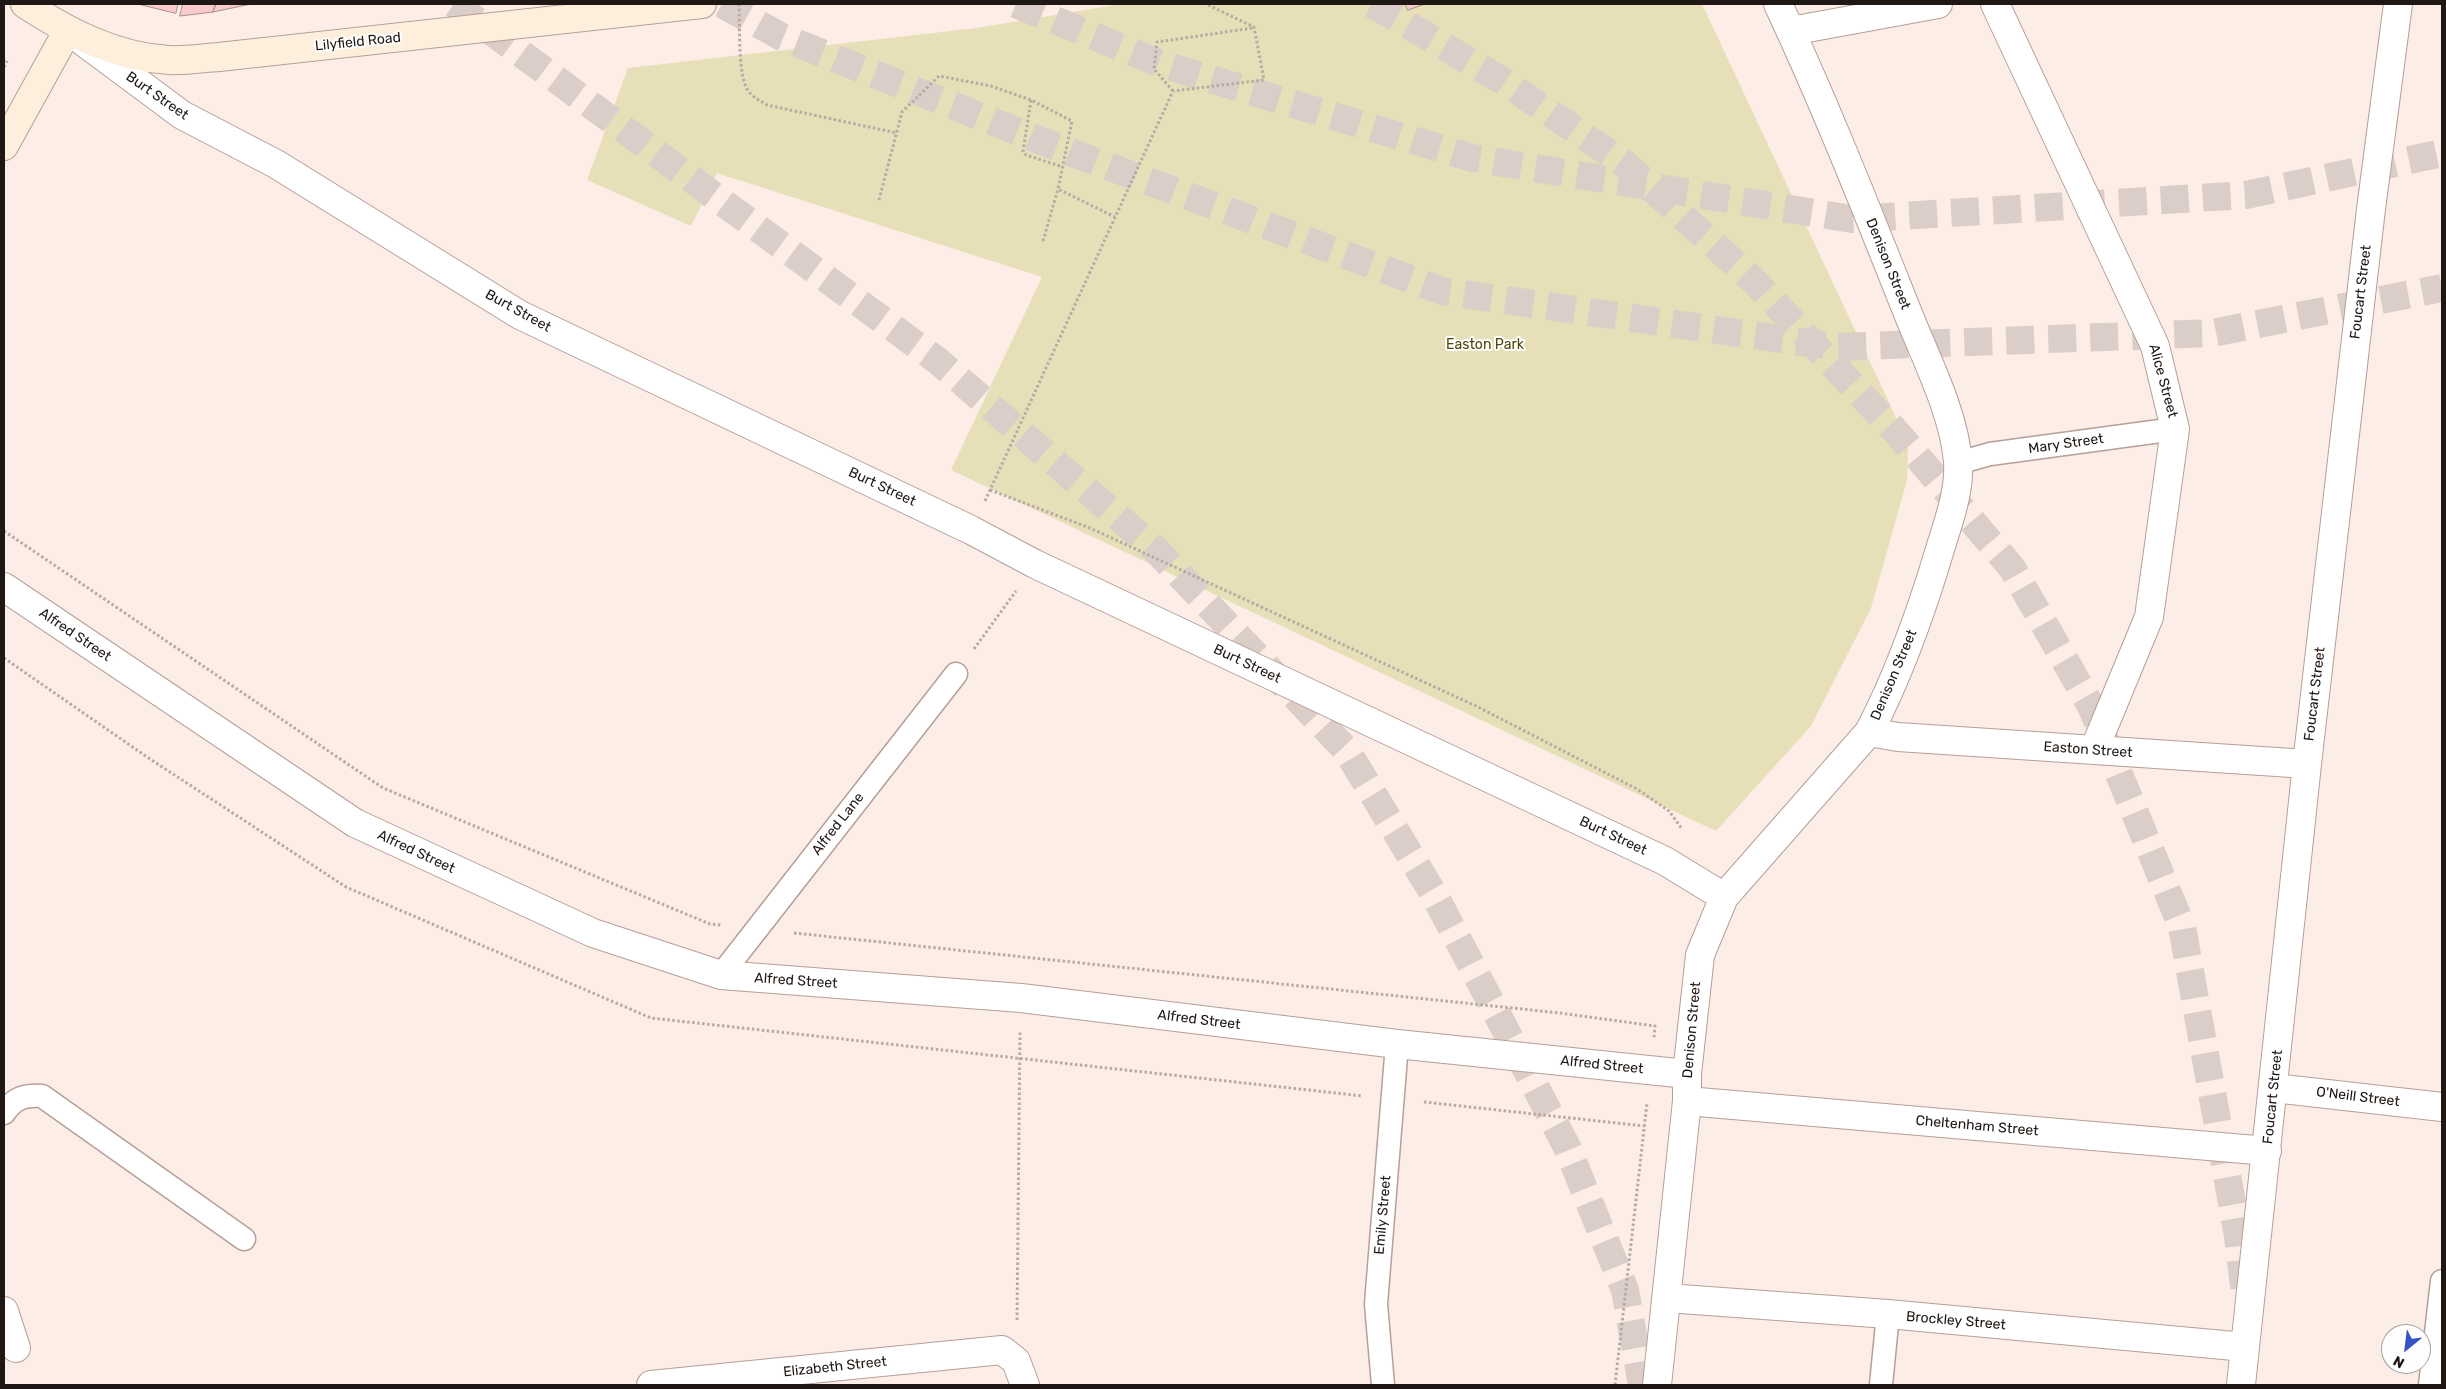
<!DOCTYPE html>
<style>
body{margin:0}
#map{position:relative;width:2446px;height:1389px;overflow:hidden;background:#fcede7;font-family:Rubik,sans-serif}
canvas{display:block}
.frame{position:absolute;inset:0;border:5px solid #1f1713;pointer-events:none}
.north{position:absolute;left:2381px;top:1324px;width:50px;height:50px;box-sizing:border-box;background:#fefefe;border:1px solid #a5a2a0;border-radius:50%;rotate:209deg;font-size:14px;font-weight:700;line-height:20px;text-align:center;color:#1f1713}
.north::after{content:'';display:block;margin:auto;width:18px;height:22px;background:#3752c4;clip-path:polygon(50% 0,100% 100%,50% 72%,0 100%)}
</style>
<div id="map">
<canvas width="2446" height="1389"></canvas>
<div class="frame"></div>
<div class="north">N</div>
</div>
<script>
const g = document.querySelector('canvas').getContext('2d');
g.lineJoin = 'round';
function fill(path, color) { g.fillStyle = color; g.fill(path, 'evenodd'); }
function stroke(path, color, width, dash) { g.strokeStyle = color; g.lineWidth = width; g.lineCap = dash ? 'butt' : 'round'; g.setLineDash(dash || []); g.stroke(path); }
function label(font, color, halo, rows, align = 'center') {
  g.font = font + ' Rubik,sans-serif'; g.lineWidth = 4; g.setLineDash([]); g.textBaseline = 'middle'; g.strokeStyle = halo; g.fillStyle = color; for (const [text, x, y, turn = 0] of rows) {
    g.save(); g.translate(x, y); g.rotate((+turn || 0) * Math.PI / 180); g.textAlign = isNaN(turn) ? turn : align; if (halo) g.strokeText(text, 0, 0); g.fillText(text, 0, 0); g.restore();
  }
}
fill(new Path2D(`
 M1121,4h581l206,439 -1,37 -36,128 -60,118 -95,105 -765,-361 91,-193 -325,-104 -26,53 -104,-46 41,-112 349,-40z`), '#e7dfb7');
const building = new Path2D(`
 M138,4h40l-2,9z
 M183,4h33l-3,8 -33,4z
 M216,4h35l-38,8z
 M1405,4h20l-17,6z`);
fill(building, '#f9cbcb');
stroke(building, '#a88f8f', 1);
stroke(new Path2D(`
 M454,4l484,357 218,189 191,201 89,147 131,249 58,143 17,95
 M722,4l60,33 272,109 388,145 395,56 375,-14 230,-45
 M1016,4l145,60 311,94 380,61 394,-24 196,-42
 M1372,4l131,77 122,83 130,118 143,152 114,134 79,138 91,221 56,309 7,59`), '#dbcdc7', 28, [28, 14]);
const service = new Path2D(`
 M1958,463l32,-9 185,-25
 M721,975l235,-301
 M4,1113c10,-15 20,-18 38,-17l202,143
 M1383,1385l-7,-81 21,-260
 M1881,1385l7,-71
 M2430,1385l12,-104`);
const minor = new Path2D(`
 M1995,4l160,342 20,83 -26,188 -55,133
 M1791,31l147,-27
 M81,40l101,75 94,49 244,151 451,215 64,34 630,297 59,36
 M4,587l351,236 238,110 128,42 300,23 376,46 290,30
 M1869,732l29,5 409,27
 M2274,1088l168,19
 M1687,1101l580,50
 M1667,1298l221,16 357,33
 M4,1311l12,37
 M651,1385l351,-35 14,11 9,24
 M1657,1385l30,-284v-27l13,-119 24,-58 145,-165c31,-59 53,-122 72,-186 8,-26 19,-56 17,-84 -4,-50 -33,-105 -51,-151 -41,-103 -82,-207 -129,-307
 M2241,1385l66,-621 64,-555 27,-205`);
const secondary = new Path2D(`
 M25,4c44,29 91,53 144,56 17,1 34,-2 50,-3l483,-53
 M4,146l64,-116`);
stroke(service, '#b69f96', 25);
stroke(minor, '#b69f96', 30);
stroke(secondary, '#b69f96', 30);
stroke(new Path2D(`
 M739,4c1,21 -1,65 7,83 4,9 13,13 21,18l130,28
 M4,67l3,-6
 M1173,91l-19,-22 3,-27 96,-14
 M1031,100l-8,52 3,3 37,12
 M879,200l23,-88 37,-36 52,10 40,14 41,21 -14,68 57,28
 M1043,241l15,-52
 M990,490l100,38 386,178 161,83 32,22 13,18
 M985,501l188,-410 91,-11 -10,-53 -48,-23
 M4,531l379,257 327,136 11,1
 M974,649l42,-58
 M4,658l143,99 199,130 305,131 712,78
 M794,933l766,80 95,13 -1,11
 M1424,1102l220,24
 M1017,1320l3,-289
 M1615,1385l32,-282`), '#b7aaa4', 3, [2.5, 2.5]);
stroke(service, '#fff', 22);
stroke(minor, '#fff', 28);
stroke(secondary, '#feeedc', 28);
label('14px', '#1f1713', '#fefefe', [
 ["Lilyfield Road",358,42,-6],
 ["Burt Street",157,96,35],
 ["Denison Street",1888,264,68],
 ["Foucart Street",2361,292,-83],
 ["Burt Street",518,311,29],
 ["Alice Street",2163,381,75],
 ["Mary Street",2066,444,-8],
 ["Burt Street",882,487,25],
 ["Alfred Street",75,635,34],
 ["Burt Street",1247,664,25],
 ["Denison Street",1894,675,-67],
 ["Foucart Street",2315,694,-83],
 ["Easton Street",2088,750,4],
 ["Alfred Lane",838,824,-52],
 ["Burt Street",1613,836,25],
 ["Alfred Street",416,852,25],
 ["Alfred Street",796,981,4],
 ["Alfred Street",1199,1020,7],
 ["Denison Street",1692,1030,-85],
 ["Alfred Street",1602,1065,6],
 ["Foucart Street",2273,1097,-84],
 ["O'Neill Street",2358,1097,7],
 ["Cheltenham Street",1977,1126,5],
 ["Emily Street",1383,1215,-85],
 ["Brockley Street",1956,1321,5],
 ["Elizabeth Street",835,1367,-6]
]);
label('14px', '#51460a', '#fefefe', [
 ["Easton Park",1485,345]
]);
</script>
